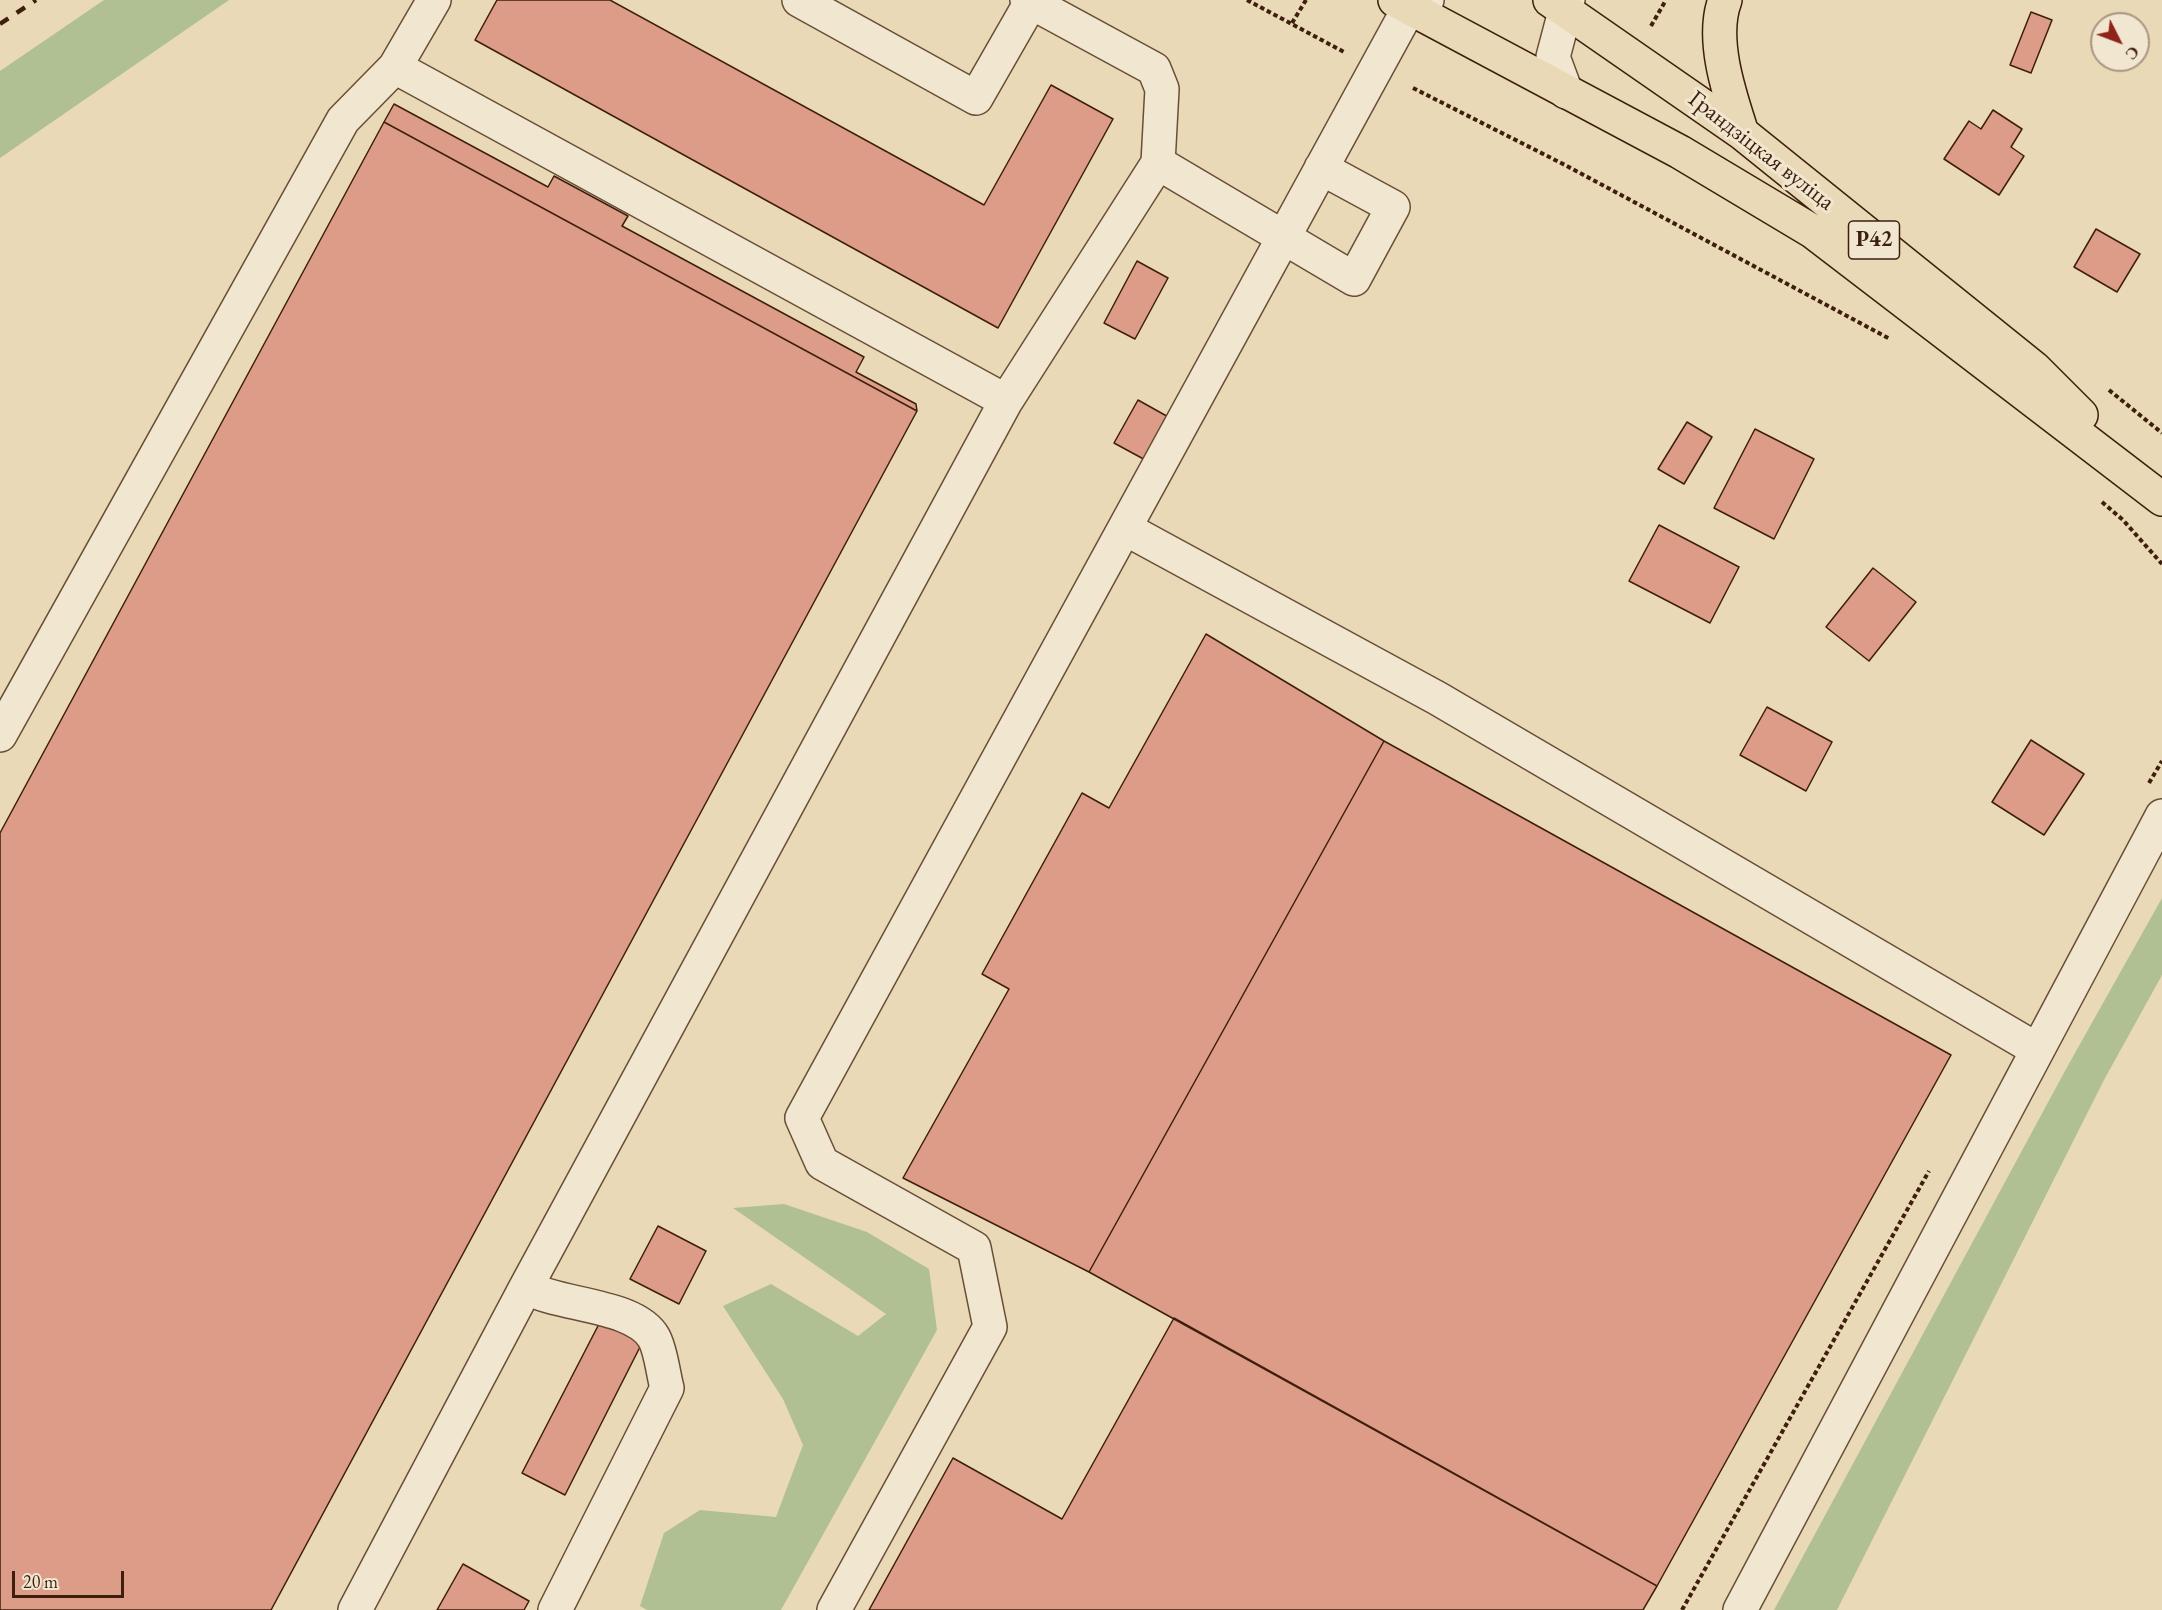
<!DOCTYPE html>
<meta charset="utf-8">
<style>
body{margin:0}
#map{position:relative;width:2162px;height:1610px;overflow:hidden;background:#e9d9b6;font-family:"EB Garamond",serif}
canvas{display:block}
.north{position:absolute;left:2090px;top:12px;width:60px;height:60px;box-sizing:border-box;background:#f1e6d0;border:2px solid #a99682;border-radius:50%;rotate:132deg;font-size:16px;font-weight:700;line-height:24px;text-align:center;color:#3e1f0d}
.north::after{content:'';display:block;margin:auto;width:21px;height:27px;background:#8f2418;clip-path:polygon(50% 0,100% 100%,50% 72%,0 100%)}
.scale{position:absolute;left:12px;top:1571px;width:112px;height:27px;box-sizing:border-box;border:3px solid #3e1f0d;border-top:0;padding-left:8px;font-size:18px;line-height:21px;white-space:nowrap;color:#3e1f0d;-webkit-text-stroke:4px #f1e6d0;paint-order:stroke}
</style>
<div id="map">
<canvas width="2162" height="1610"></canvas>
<div class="north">С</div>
<div class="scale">20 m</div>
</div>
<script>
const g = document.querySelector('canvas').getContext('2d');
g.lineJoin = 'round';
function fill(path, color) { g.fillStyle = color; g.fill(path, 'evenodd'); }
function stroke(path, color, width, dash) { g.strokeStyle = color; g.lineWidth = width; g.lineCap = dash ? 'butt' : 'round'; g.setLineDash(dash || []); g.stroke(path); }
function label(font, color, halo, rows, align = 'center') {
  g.font = font + ' "EB Garamond",serif'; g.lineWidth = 6; g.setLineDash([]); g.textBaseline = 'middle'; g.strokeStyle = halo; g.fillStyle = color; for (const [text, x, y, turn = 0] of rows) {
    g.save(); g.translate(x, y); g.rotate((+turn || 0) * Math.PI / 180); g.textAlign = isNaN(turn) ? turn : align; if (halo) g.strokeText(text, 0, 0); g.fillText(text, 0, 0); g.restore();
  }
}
fill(new Path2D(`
 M104,0h125l-229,158v-87z
 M2162,898v77l-58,105 -267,530h-63l292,-541z
 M784,1204l83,28 62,37 8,61 -156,280h-134l-7,-4 24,-73 36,-23 76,7 27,-72 -20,-46 -60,-93 48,-22 87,52 28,-22 -153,-106z`), '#b0c093');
const building = new Path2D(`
 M497,0h113l374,205 67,-120 62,34 -115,209 -523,-288z
 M2031,12l21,8 -21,53 -21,-8z
 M394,104l154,83 6,-11 74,40 -6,10 242,131 -8,15 60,32 1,7 -533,-289z
 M1993,110l29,19 -11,18 13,9 -25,39 -55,-36 25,-38 12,8z
 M384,122l533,289 -646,1199h-271v-777z
 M2096,229l44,25 -23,38 -43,-25z
 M1137,261l31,17 -33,61 -31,-16z
 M1138,400l34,19 -23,43 -35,-19z
 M1687,422l25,15 -28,47 -26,-15z
 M1755,429l59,30 -40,80 -60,-31z
 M1659,525l80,42 -29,56 -81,-42z
 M1873,568l43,34 -47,59 -43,-34z
 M1206,634l178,107 -295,531 -186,-94 106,-189 -27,-15 100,-181 27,15z
 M1767,707l65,35 -26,49 -66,-36z
 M2031,740l53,34 -40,61 -52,-33z
 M1384,741l567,314 -294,531 -568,-314z
 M658,1226l48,25 -27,53 -49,-25z
 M1174,1318l483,268 -14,24h-774l84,-152 109,61z
 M600,1322l42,21 -77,152 -43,-22z
 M463,1564l66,37 -5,9h-87z`);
fill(building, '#dd9c87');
stroke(building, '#3e1f0d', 1.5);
const minor = new Path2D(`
 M799,0l177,98 55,-96
 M1027,0l127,69 8,20 -4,74 196,116 39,-72 -72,-39
 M395,67l39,-67
 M1566,92l-13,-35 15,-57
 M1126,529l311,169 599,351
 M0,735l343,-615 52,-53 611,334
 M526,1287c32,19 109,17 128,51 7,13 9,35 13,50l-112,222
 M355,1610l171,-323 480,-886 152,-238
 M834,1610l156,-283 -16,-79 -152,-85 -20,-45 607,-1110 18,-8
 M1740,1610l422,-794`);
const major = new Path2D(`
 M1395,0l285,152 132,79 350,268
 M1550,0l192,133 292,235 47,47
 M1725,0c-15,39 5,96 17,133`);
stroke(minor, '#694e37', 36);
stroke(major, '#3e1f0d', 36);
stroke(new Path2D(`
 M1247,0l97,52
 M1292,23l14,-23
 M1651,26l15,-26
 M1413,88l152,77 325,174
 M2109,390l53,43
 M2102,502l21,18 39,44
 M2149,783l13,-22
 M1682,1610l247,-439`), '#3e1f0d', 4, [4.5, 3]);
stroke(minor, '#f1e6d0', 33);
stroke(major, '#e9d9b6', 33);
stroke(new Path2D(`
 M0,24l36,-24`), '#3e1f0d', 4.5, [10, 10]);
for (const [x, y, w] of [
 [1874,240,51]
]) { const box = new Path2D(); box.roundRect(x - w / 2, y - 19, w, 38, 4.5); g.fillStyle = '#f1e6d0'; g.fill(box); stroke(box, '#3e1f0d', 1.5); }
label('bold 22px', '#3e1f0d', null, [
 ["Р42",1874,240]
]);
label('24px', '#3e1f0d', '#f1e6d0', [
 ["Грандзіцкая вуліца",1761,151,38]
]);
</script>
